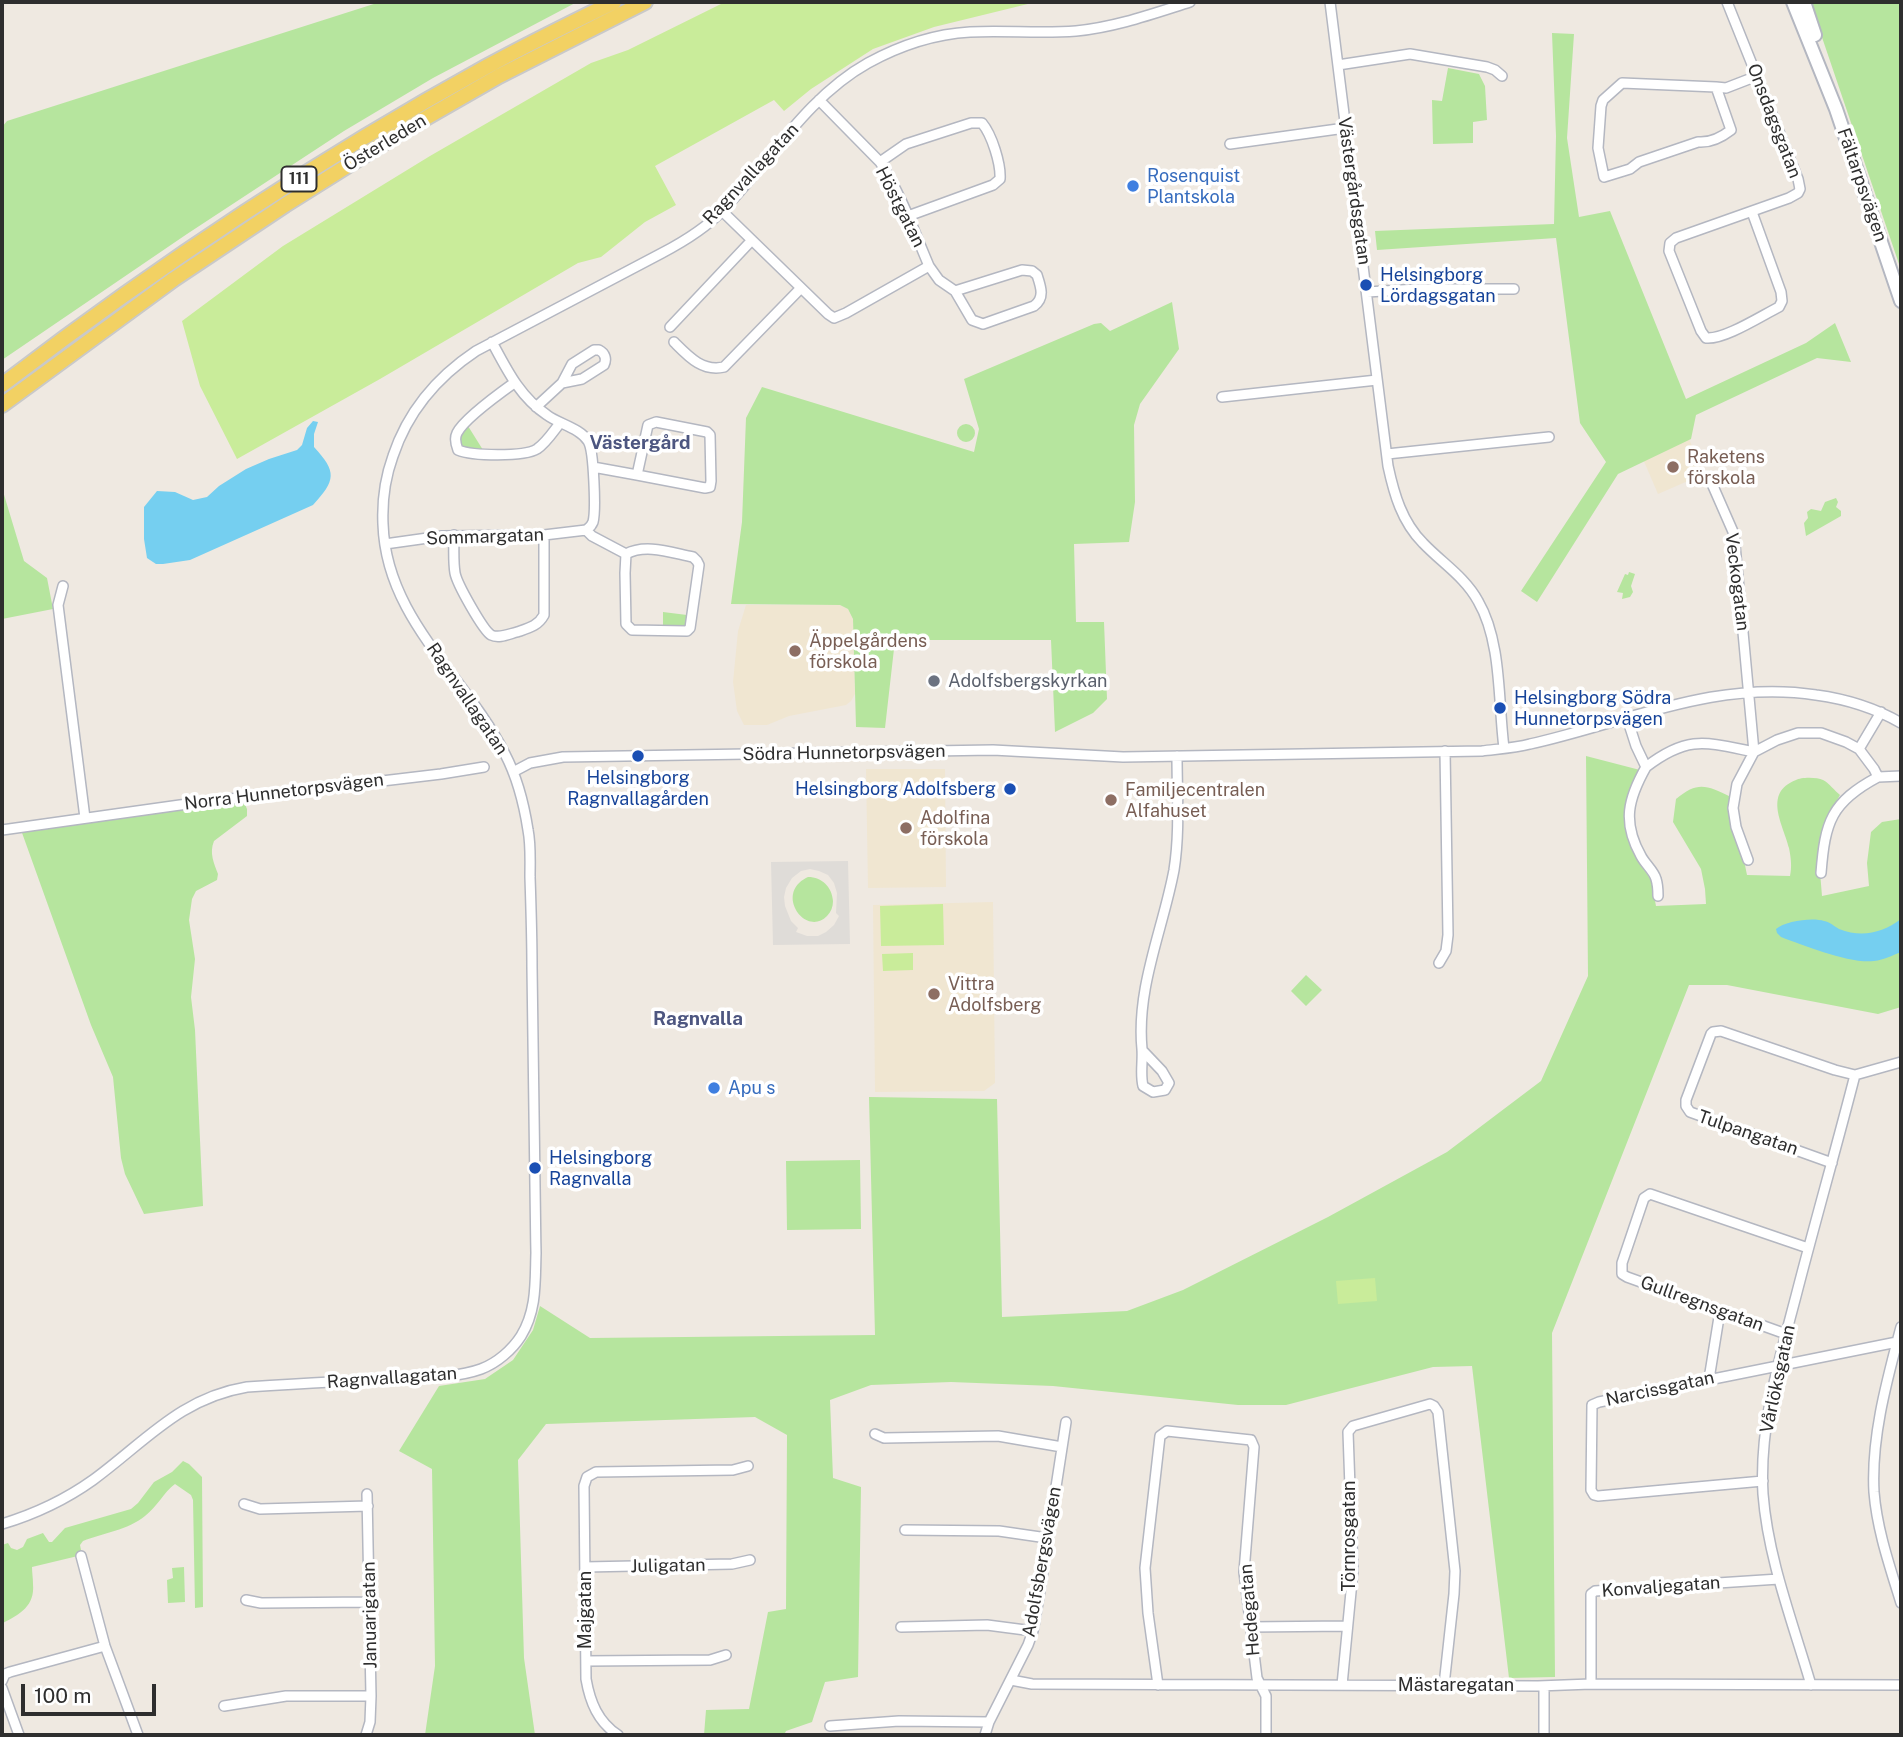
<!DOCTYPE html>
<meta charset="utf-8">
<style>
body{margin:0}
#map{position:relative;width:1903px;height:1737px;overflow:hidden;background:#efe9e1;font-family:"Public Sans",sans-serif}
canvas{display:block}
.frame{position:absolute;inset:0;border:4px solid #2e2e2e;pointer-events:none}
.scale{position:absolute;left:21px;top:1684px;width:135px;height:32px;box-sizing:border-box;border:4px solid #2e2e2e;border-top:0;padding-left:9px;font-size:21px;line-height:24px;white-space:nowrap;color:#2e2e2e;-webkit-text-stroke:5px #fff;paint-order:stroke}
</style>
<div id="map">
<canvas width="1903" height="1737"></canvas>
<div class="frame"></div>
<div class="scale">100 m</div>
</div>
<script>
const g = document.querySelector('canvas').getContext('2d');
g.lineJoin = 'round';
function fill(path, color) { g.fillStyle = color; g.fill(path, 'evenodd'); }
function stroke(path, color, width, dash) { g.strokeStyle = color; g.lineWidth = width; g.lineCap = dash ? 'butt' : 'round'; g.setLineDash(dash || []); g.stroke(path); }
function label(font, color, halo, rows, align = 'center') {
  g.font = font + ' "Public Sans",sans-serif'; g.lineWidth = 7; g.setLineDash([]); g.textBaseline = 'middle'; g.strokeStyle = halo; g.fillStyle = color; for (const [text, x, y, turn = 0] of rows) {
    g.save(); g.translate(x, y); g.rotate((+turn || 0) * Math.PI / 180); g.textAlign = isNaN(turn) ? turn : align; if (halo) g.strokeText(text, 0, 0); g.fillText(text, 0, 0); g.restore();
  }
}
fill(new Path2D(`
 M1689,439l15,35 -46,20 -15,-35z
 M746,605h94l8,4 5,10 2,75 -4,7 -5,4 -57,11 -22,9h-23l-7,-14 -4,-29 5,-51z
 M866,769h79l1,118 -78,1z
 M993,902l2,181 -11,8 -109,1 -2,-187z`), '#f0e6d1');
fill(new Path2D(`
 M380,2h197l-144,76 -89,53 -157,103 -185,126v-233l5,-6z
 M1810,2h91v267l-2,-5z
 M1552,33l22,1 -7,104 12,79 31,-6 76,188 120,-56 29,-20 16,39 -34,-4 -121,57 -5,24 -73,35 -81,128 -16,-11 85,-129 -26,-39 -24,-185 -179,12 -2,-19 179,-7 2,-88z
 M1448,68l31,6 6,12 2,34 -14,2v21l-40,1 -1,-44 10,1z
 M1172,302l7,47 -39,55 -6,21 1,77 -6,40 -55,2 2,78h28l3,77 -14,14 -38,19 -4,-92h-156l-10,88 -29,-1 -3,-108 -5,-10 -8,-4 -109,-1 11,-82 4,-104 16,-31 212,65 5,-23 -15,-50 130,-55 7,-1 9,8z
 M957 433a9 9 0 1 1 18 0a9 9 0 1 1-18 0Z
 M468,426l15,24 -19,-2 -4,-6v-5z
 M2,488l22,73 23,17 6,31 -51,10z
 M1836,498l2,4 -2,5 5,4v5l-35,20 -2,-13 4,-5 -1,-6 4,-3 10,2 4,-9z
 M1629,572l6,2 -4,12 2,6 -3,5 -8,2 1,-6 -6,-1 8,-18 3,1z
 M663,612l24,3 -1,10 -23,2z
 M1586,756l54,14 -11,20 -4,24 4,24 9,22 13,20 5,26 50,-2 -1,-15 -4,-20 -28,-47 3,-23c22,-18 30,-14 55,-2l16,78 43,1c2,-9 1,-18 -1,-28 -5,-22 -27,-55 7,-68 5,-3 21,-3 27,0 6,3 12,11 17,15l-17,30 -4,35 3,36 47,-10 -2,-23 4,-31 11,-10 19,-3v188l-23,7 -151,-29h-38l-137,348 3,344 -46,1 -37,-312 -39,1 -147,38h-48l-185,-19 -102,-4 -80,3 -41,15 3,78 28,9 -3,190 -33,5 -13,40 -26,9 -2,4h-80l2,-25 43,-1 19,-97 18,-3 1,-174 -32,-18 -209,7 -28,36 6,198 11,77h-110l10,-69 -3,-197 -33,-18 40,-65 46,-7 28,-19 20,-30 7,-24 50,32 285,-3 -6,-238 128,2 5,218 125,-6 56,-21 145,-73 119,-65 94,-71 47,-105z
 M244,802l3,7v7l-33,25c-5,12 0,22 4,33l-1,6 -21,11 -4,8 -3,21 6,39 -4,38 4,33 8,176 -59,8 -19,-40 -4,-16 -8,-81 -22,-52 -70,-195z
 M808,877c14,0 24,10 25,24 0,6 -2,11 -6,15 -21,22 -54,-23 -19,-39z
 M1306,975l16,15 -16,16 -15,-15z
 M860,1160l1,69 -74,1 -1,-69z
 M183,1461l6,3 13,13 1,130 -8,1 -2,-108 -2,-5 -16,-11c-11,8 -18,23 -30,32 -17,14 -42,17 -62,25l-3,4 2,10 -50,12c0,6 1,11 1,17 2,22 -13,30 -30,39l-1,-3v-75l6,-2 3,5 6,2 6,-3 4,-8 16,-6 6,9h3l13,-14 66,-19 7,-6 16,-21 18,-10z
 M184,1567l1,35 -17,1 -1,-23 6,-2 -1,-10z`), '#b6e59e');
fill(new Path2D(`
 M725,2h311l-102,25 -61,22 -62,40 -27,22 -10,-11 -119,66 21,39 -31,17 -44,35 -23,6 -198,116 -143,80 -37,-73 -18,-65 101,-75 147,-90 161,-93 37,-13z
 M943,904l1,41 -63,1 -1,-40z
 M913,953v17l-30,1 -1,-17z
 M1375,1278l2,23 -39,3 -2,-23z`), '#c9ec9a');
fill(new Path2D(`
 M848,861l2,83 -77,1 -2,-83zM810,869l9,2 9,4 6,8 3,10 -1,20 3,3 -5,9 -8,7 -8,4h-11l-11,-4 2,-4 -7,-7 -6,-15 -1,-9 2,-9 6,-10 9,-7z`), '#dfdcd8');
fill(new Path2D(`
 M313,421l5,1 -4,12v13c23,25 22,33 -1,58l-123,55 -27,4h-7l-9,-6 -3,-19v-32l13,-16 18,1 18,8 14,-3 12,-11 27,-17 23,-10 28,-9 5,-5 5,-17z
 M1901,919v33c-8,3 -17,8 -27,9 -24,3 -69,-15 -93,-24l-4,-4 -1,-4c9,-8 37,-12 48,-8 6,1 10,5 15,8 23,9 43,4 62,-10z`), '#75cff0');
const street = new Path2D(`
 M1330,2l58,464c6,28 14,56 35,77 19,20 42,34 55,58 24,41 20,101 26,147
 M1727,2l71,177 2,10 -2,4 -9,5 -113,40 -6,5 -1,8 32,80 5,7c18,2 55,-22 73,-31l3,-6 -1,-9 -29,-80
 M1338,65l72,-11 77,13 8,3 7,6
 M1716,87l15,43c-9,7 -21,13 -33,12l-59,20 -9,7 -26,8 -6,-29 3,-42 2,-6 19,-17 94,4 10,1 31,-12
 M1230,144l115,-16
 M880,162l26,-18 65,-21h11c10,12 19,41 18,56l-7,6 -85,31
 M722,211l106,103 6,4 12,-5 83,-47c-15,-35 -28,-72 -49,-104l-61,-62
 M929,266l10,14 16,11 17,29 11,4 51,-18c11,-8 7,-19 3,-31l-5,-4 -10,-1 -67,21
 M1367,292l50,-3h97
 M670,327l82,-87
 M674,342c14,14 28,30 50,25l77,-79
 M514,383c-14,10 -50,36 -57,50 -3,6 -1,12 1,17 14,6 66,7 79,-1 9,-6 16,-17 23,-26
 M1222,397l155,-17
 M536,407l26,-24 20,-4 22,-14c3,-6 1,-12 -5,-15h-5l-22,14 -10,19
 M1387,454l162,-17
 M593,467l44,8 11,-50 8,-3 51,10 3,3 1,46 -1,6 -5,1 -68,-13
 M586,530l6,6 34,18 -1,19 1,51 6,6 55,1 3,-3 9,-63 -2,-4 -4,-4c-21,-4 -47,-14 -67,-3
 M454,535c0,12 -1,26 1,38 2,11 28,57 36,62 8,4 18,-1 26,-3 12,-4 21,-6 27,-17v-80
 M385,544l57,-8 102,-1 42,-5c4,-3 5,-3 7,-8 3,-11 1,-72 -5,-81 -8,-13 -29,-17 -41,-26 -27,-18 -40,-45 -55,-73
 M63,586l-5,19 27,213
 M1627,718l9,28 10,21c-18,32 -24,55 -5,89 4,8 13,15 15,23 2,6 2,12 2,17
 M1646,767c42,-32 59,-25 108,-15l-20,-218 -25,-57
 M513,772l17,-9 33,-6 430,-7 130,7 359,-6c16,-2 33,-3 48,-7 95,-21 186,-65 286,-49 30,4 59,13 85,28
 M1878,777l23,-1
 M2,830l178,-25 261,-31 43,-7
 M1748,860l-12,-33 -3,-19 4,-24 17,-32 23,-12 21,-7h23l25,9 13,7 22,-37
 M1821,873c4,-51 10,-71 57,-96l-4,-8 -15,-20
 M1439,963l7,-12 2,-16 -3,-184
 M1142,1050l20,21 7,12 -4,7 -12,2 -10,-6c-3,-12 0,-24 -1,-37 -6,-61 21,-120 32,-179 6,-38 3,-76 3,-114
 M1832,1163l-142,-51 -4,-6v-6l25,-66 2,-2 8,-1 114,39 20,5 46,-13
 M1901,1327c-14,53 -30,110 -27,165 3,38 16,75 27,111
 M1786,1334l-159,-57 -5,-3v-11l22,-65 6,-4 158,54
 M1709,1379l11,-68
 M875,1434l9,4 114,-2 64,11
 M1763,1481l-165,15 -4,-1 -3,-5 1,-85 7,-3 298,-60
 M244,1504l16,5 108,-3
 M2,1524c33,-10 63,-24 91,-44 52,-38 87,-82 154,-93 48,-3 96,-6 144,-8 29,-2 62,0 90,-10 16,-6 31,-19 40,-33 16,-26 14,-54 15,-83 -2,-95 -2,-190 -4,-286 0,-30 -1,-60 -2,-90 0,-16 1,-32 -2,-47 -4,-26 -11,-53 -23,-76 -40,-79 -119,-135 -122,-230 -1,-23 2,-46 10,-68 15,-45 44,-79 83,-105l186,-98c21,-11 44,-25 61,-43 47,-49 84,-113 145,-147 31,-17 67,-29 102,-31 35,-2 70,2 106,-1 40,-4 76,-17 114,-29
 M905,1530l94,1 48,7
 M81,1556l24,90 33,89
 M585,1567l147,-3 18,-4
 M246,1600l15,3 109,-1
 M901,1627l86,-2 46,6
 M1250,1627l97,-1
 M586,1661l124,-1 16,-5
 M1011,1680l21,4 506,2 53,-2 310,1
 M2,1681l3,-7 5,-2 95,-26
 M1591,1684v-90l4,-3 184,-12
 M1158,1685l-10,-72 -3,-45 15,-132 7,-5 84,9 3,7 -10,125 13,106 9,18v39
 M1342,1685l11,-114 -5,-139 5,-6 77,-22 4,2 4,6 17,159 -1,23 -10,91
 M1811,1685c-18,-62 -43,-126 -48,-191 -4,-68 16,-133 33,-198 19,-74 40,-147 59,-221
 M2,1688l17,47
 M224,1706l62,-10h85
 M830,1726l69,-5 90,1
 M366,1735l4,-13 1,-26 -4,-202
 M618,1735c-20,-13 -28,-33 -32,-56l-2,-193 3,-9 9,-5 137,-2 15,-4
 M985,1735l4,-13 39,-77 5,-14 6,-34 27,-175
 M1544,1735v-49`);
const secondary = new Path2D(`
 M1793,2l43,107 65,192
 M1804,2l11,33`);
const primary = new Path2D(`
 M2,385c153,-117 315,-225 484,-318 42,-23 85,-44 128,-65
 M2,405l172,-126 111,-74 118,-74 96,-55 146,-74`);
stroke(street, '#b4b7c1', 12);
stroke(secondary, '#b4b7c1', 16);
stroke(primary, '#c9c9c9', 18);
stroke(street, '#fff', 9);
stroke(secondary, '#fff', 12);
stroke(primary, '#f2d163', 14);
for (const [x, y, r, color] of [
 [1133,186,7,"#3f7fe0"],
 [1366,285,7,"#1a4fb4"],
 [1673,467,7,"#8d6e63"],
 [795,651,7,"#8d6e63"],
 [934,681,7,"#6b7280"],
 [1500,708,7,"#1a4fb4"],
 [638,756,7,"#1a4fb4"],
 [1010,789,7,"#1a4fb4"],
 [1111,800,7,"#8d6e63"],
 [906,828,7,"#8d6e63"],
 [934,994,7,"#8d6e63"],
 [714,1088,7,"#3f7fe0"],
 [535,1168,7,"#1a4fb4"]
]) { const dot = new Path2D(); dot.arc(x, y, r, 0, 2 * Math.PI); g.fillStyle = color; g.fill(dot); stroke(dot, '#fff', 2.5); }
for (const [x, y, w] of [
 [299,179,35]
]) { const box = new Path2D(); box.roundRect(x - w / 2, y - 12.5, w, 25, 5); g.fillStyle = '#fff'; g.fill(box); stroke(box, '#2e2e2e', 2); }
label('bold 16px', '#2e2e2e', null, [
 ["111",299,179]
]);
label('18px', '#2e2e2e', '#fff', [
 ["Onsdagsgatan",1774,121,69],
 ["Österleden",385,143,-31],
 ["Ragnvallagatan",751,174,-47],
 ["Fältarpsvägen",1862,185,71],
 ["Västergårdsgatan",1354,191,82],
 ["Höstgatan",900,207,63],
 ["Sommargatan",485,537,-2],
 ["Veckogatan",1737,582,83],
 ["Ragnvallagatan",467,699,56],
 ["Södra Hunnetorpsvägen",844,753,-1],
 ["Norra Hunnetorpsvägen",284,792,-7],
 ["Tulpangatan",1748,1133,19],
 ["Gullregnsgatan",1702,1304,20],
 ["Ragnvallagatan",392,1378,-4],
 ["Vårlöksgatan",1778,1379,-78],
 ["Narcissgatan",1660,1389,-12],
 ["Törnrosgatan",1349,1536,-90],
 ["Adolfsbergsvägen",1042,1562,-80],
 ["Juligatan",668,1566,-1],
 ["Konvaljegatan",1661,1587,-4],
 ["Majgatan",585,1610,-90],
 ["Hedegatan",1250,1610,-95],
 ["Januarigatan",370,1615,-91],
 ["Mästaregatan",1456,1685]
]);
label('18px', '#366cbe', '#fff', [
 ["Rosenquist",1147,176],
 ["Plantskola",1147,197],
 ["Apu s",728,1088]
], 'left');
label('18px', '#164399', '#fff', [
 ["Helsingborg",1380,275],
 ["Lördagsgatan",1380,296],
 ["Helsingborg Södra",1514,698],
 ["Hunnetorpsvägen",1514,719],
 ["Helsingborg",638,778,"center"],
 ["Ragnvallagården",638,799,"center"],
 ["Helsingborg Adolfsberg",996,789,"right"],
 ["Helsingborg",549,1158],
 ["Ragnvalla",549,1179]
], 'left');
label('18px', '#785e54', '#fff', [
 ["Raketens",1687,457],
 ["förskola",1687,478],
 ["Äppelgårdens",809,641],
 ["förskola",809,662],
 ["Familjecentralen",1125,790],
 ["Alfahuset",1125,811],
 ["Adolfina",920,818],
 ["förskola",920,839],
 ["Vittra",948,984],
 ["Adolfsberg",948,1005]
], 'left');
label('18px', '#5b616d', '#fff', [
 ["Adolfsbergskyrkan",948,681]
], 'left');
label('bold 19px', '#4d5680', '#fff', [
 ["Västergård",640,443],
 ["Ragnvalla",698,1019]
]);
</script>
